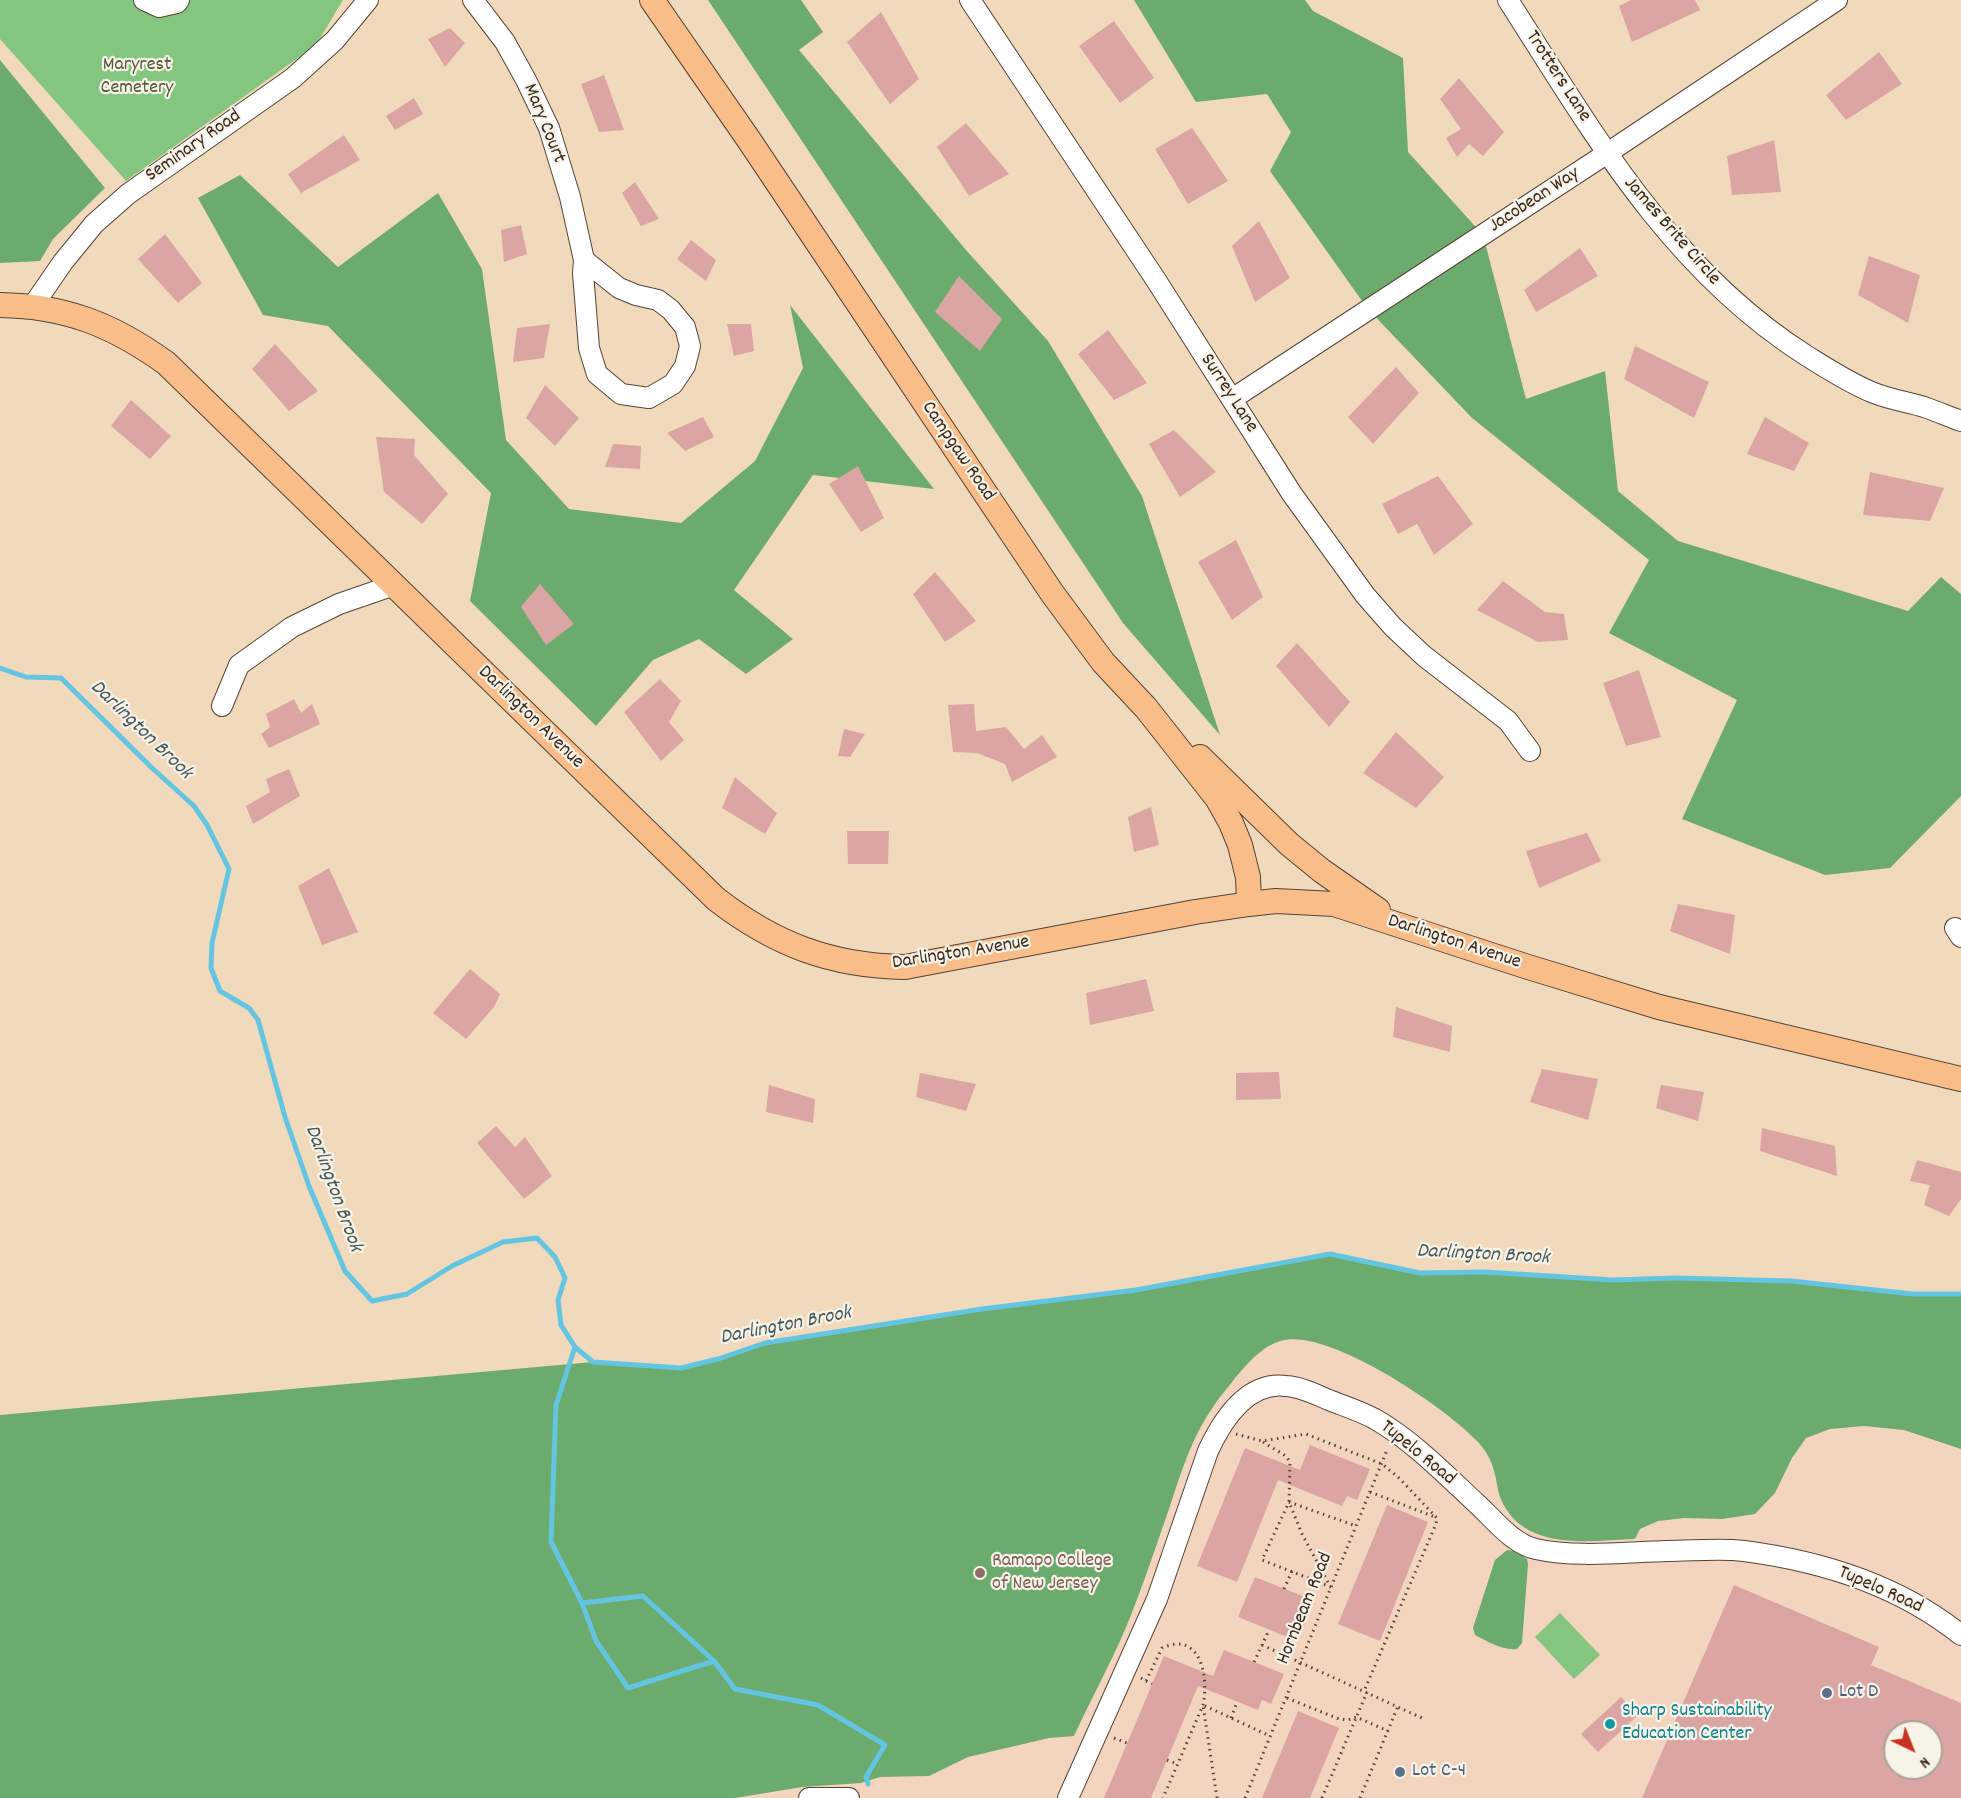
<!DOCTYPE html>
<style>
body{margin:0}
#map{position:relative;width:1961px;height:1798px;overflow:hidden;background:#f1dabb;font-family:Dekko,sans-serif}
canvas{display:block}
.north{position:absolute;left:1883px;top:1720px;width:60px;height:60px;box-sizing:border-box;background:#f7f3e8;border:2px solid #aca397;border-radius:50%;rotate:137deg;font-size:16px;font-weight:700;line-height:24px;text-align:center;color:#3b2a1e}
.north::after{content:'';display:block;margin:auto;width:21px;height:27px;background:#c8321e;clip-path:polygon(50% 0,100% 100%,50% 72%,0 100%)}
</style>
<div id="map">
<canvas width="1961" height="1798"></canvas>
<div class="north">N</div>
</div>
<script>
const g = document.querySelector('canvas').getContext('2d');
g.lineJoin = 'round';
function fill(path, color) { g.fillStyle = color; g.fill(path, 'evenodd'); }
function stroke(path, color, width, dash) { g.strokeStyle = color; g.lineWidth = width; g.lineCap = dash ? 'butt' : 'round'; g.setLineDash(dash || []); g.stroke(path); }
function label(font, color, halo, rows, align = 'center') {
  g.font = font + ' Dekko,sans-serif'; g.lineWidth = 4.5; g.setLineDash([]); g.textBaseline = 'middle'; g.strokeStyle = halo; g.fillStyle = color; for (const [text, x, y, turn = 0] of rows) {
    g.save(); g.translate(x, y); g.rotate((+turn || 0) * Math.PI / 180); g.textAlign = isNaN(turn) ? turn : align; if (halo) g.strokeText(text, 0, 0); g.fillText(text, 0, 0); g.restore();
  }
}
fill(new Path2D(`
 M1330,1254l90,19 371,8 122,13h48v504h-1961v-383l593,-53 88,6 84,-25 371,-53zM1895,1732h36v36h-36z`), '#f3d4bf');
fill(new Path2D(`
 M0,0h343l-27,45 -190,136 -126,-142z
 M1560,1613l40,42 -26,24 -39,-42z`), '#84c67f');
fill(new Path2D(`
 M708,0h93l22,32 -24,18 167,200 82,91 94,155 78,239 -97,-112z
 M1134,0h171l8,11 90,47 5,94 75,83 43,164 79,-28 13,120 60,50 230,70 33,-34 20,17v202l-71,72 -65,7 -143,-56 55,-119 -128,-67 40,-73 -177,-142 -105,-110 -97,-137 21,-39 -24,-38 -71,8z
 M0,60l105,128 -52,51 -13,22 -40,2z
 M240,175l98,92 100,-74 44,76 24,171 63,69 112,14 74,-62 48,-93 -13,-63 144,184 -121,-14 -79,115 59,49 -47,35 -47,-35 -46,21 -57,66 -126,-125 21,-108 -163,-167 -65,-11 -65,-117z
 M1330,1254l90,19 65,-1 128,8 63,-2 115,3 122,13h48v155l-57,-19 -40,-4 -34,3 -24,9 -14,20 -17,35 -20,21 -33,5 -38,-1 -26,3 -18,8 -5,10c-48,2 -113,13 -135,-42 -3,-8 -3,-17 -6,-26 -3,-12 -9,-22 -18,-31 -31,-33 -150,-114 -196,-99 -19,6 -33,23 -45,37 -7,10 -16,19 -22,29 -21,30 -32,65 -43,99 -14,40 -27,80 -43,119 -16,38 -36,74 -53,111l-25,2 -81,19 -39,19 -49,1 -19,6 -59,4 -67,11h-735v-383l593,-53 88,6 37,-9 47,-16 217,-34 154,-19z
 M1507,1550l7,1 13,8 1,5 -6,79 -5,6c-14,2 -30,-8 -42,-14l-2,-7 22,-68z`), '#6bab6e');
stroke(new Path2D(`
 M0,668l26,9 35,1 90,89 43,39 13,19 22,44 -17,74 -1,25 9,23 29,17 9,12 27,97 24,69 36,85 27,30 35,-7 45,-28 51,-24 34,-4 18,19 10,21 -7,22 3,25 14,22 18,15 88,6 37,-9 47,-16 217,-34 154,-19 194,-36 90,19 65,-1 128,8 63,-2 115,3 122,13h48
 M575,1347l-19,58 -5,137 31,61 61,-7 71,65 21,28 83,16 67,40 -19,32 2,7
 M582,1603l14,38 32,47 86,-27`), '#63c5e1', 5);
fill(new Path2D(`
 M1631,0h64l5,10 -68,32 -13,-36z
 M881,12l38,67 -29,25 -43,-62z
 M1114,21l40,57 -34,25 -41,-57z
 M450,28l15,15 -20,24 -17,-28z
 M1879,52l23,32 -56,36 -20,-25z
 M604,75l20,55 -25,2 -18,-48z
 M1459,78l45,54 -21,24 -14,-12 -12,13 -11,-19 15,-9 -21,-30z
 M414,98l9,16 -28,16 -9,-14z
 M966,123l43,51 -40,22 -32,-49z
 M1192,128l36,53 -40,23 -33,-55z
 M344,135l16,25 -59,33 -13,-19z
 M1774,140l7,52 -49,3 -5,-39z
 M635,182l24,37 -18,7 -19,-33z
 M1259,221l31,57 -35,24 -23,-56z
 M521,225l6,29 -23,8 -3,-32z
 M165,234l37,49 -24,20 -40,-44z
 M691,240l25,20 -10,21 -29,-22z
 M1580,248l18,28 -62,36 -12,-22z
 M1869,256l51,19 -12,48 -50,-28z
 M959,276l43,43 -22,32 -45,-39z
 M550,324l-6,34 -31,4 4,-34z
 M727,324h24l3,27 -20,5z
 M1108,330l39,53 -33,17 -36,-46z
 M275,344l43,47 -29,20 -37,-42z
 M1635,346l74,36 -15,36 -70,-39z
 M1396,367l23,26 -46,51 -25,-27z
 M545,385l34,33 -24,28 -29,-28z
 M131,400l40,36 -21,23 -39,-33z
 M703,417l11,20 -29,14 -18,-18z
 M1765,417l44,26 -15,28 -47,-17z
 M1174,430l42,42 -36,25 -31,-53z
 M376,437l39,2 -1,16 34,39 -26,30 -38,-32z
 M613,444l28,2 -1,23 -35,-2z
 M858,466l26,52 -23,14 -32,-48z
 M1870,472l74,16 -14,33 -67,-6z
 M1438,476l35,48 -39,31 -17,-31 -19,10 -16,-30z
 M1236,540l27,57 -31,23 -34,-58z
 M935,572l41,49 -31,21 -32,-48z
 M1503,581l42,31 19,2 4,26 -30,2 -61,-32z
 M540,584l34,40 -28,21 -25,-38z
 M1297,643l53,59 -21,25 -53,-61z
 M1639,670l22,67 -35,9 -23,-63z
 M660,679l21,22 -12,21 15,18 -23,21 -37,-49z
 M294,699l7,14 11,-9 8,20 -51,24 -8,-14 9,-7 -4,-13z
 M974,704l2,27 30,-4 18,22 18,-14 15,22 -45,25 -7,-18 -28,-11 -24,-1 -5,-47z
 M844,729l21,5 -15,23 -12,-1z
 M1396,732l48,45 -28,31 -53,-35z
 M289,769l11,27 -47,28 -7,-18 24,-14 -4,-13z
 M735,777l42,36 -12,21 -43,-26z
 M1151,807l8,38 -25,7 -6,-35z
 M847,831h42l-1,33h-40z
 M1587,833l14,28 -62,27 -13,-37z
 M329,868l29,64 -36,13 -24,-59z
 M1678,904l57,11 -5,39 -60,-23z
 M470,969l30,25 -6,13 -28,32 -33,-26z
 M1146,979l8,32 -64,14 -4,-32z
 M1396,1007l56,19 -2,26 -57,-15z
 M1542,1069l56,10 -10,41 -58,-18z
 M1279,1072l2,27 -45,1v-27z
 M920,1073l56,11 -10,27 -50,-14z
 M769,1085l46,14 -2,24 -47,-11z
 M1661,1085l43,7 -6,29 -42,-13z
 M496,1126l19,21 10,-10 27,39 -28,23 -47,-56z
 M1762,1128l73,18 2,30 -77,-25z
 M1917,1160l44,12v27l-12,17 -25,-11 6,-20 -20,-4z
 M1310,1445l60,24 -13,31 -10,-4 -5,10 -64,-26 -41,102 -40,-16 48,-118 55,22z
 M1387,1505l41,17 -48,119 -42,-17z
 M1255,1577l50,20 -4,11 9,4 -13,29 -59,-24z
 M1734,1585l145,62 -8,18 90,38v95h-319zM1895,1732h36v36h-36z
 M1224,1650l60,24 -13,30 -9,-4 -4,10 -60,-24 -47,112h-47l60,-142 49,20z
 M1621,1697l17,18 -40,37 -17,-18z
 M1298,1711l41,17 -29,70h-48z`), '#dba5a3');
const minor = new Path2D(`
 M144,0l15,7 18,-4 2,-3
 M473,0l32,42 21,38 23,48 21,69 14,63 -1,13 6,75 8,26 24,20 28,4 24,-14 12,-18 5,-20 -5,-19 -14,-17 -13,-10 -22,-5 -17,-7 -35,-28
 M970,0l186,280 136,214 73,101 28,32 31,29 84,65 22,30
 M1508,0c85,133 162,269 299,356 21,13 44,28 67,37 17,7 36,9 53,15 11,4 23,9 34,13
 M32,307l31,-45 31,-38 34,-30 165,-116 42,-38 33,-40
 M1232,399l374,-245 231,-154
 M222,706l17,-41 53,-38 47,-23 55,-19
 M1955,928l6,9
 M809,1798h40
 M1068,1798l89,-199 51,-148c14,-30 39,-70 78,-65 15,1 29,8 43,14 15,6 31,11 46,19 38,22 69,54 101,84 17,15 36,41 60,46 39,9 91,3 131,2 25,0 52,-3 77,0 77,10 156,35 217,84`);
const major = new Path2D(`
 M652,0l97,140 303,453 51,69 43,46 71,90 14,25 9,22 8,32 1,27
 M0,305c66,1 113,20 166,58l550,536c58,45 115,67 189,68l290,-55 54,-8 27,-3 58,3 191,62 134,41 302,72
 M1200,757l89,87 33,27 56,39`);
stroke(minor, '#564436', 22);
stroke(major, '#564436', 26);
stroke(new Path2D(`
 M1236,1434l26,7 44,-7 76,30 16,13 39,41 -1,6 -72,167
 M1263,1442l23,14 4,6 -1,40 13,32 28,52
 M1370,1492l65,25
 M1331,1587l-69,-27 27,-58 67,24
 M1284,1589l8,-18
 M1262,1645l160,73
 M1254,1662l15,-32
 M1141,1678l5,3 16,-33c39,-18 47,30 41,57l-40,93
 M1146,1681l6,3
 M1287,1698l52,21 9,1 8,-3 32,14
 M1231,1718l6,-16
 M1114,1738l13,5
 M1167,1760l11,4
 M1217,1798l-14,-93 67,31
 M1245,1798l142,-348
 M1322,1798l45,-106
 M1360,1798l38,-92`), '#564436', 3, [1.5, 4.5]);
stroke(minor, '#fff', 20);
stroke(major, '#f8bd89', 24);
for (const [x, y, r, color] of [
 [980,1573,6,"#8d6e63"],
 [1827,1693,6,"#5c6f8a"],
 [1610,1724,6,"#0f9aa8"],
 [1400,1772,6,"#5c6f8a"]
]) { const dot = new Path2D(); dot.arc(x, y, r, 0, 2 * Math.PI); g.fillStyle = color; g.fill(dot); stroke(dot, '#f7f3e8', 2); }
label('20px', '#51593b', '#f7f3e8', [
 ["Maryrest",137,66],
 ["Cemetery",137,89]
]);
label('20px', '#3b2a1e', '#f7f3e8', [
 ["Trotters Lane",1557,77,57],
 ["Mary Court",543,124,68],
 ["Seminary Road",194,147,-35],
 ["Jacobean Way",1535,201,-33],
 ["James Brite Circle",1671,232,49],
 ["Surrey Lane",1228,394,57],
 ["Campgaw Road",957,452,56],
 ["Darlington Avenue",530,718,44],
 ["Darlington Avenue",1454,943,18],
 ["Darlington Avenue",961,954,-9],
 ["Tupelo Road",1417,1454,39],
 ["Tupelo Road",1880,1591,24],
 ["Hornbeam Road",1306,1609,-68]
]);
label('20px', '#785e54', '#f7f3e8', [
 ["Ramapo College",992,1562],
 ["of New Jersey",992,1585]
], 'left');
label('20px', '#4e5e75', '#f7f3e8', [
 ["Lot D",1839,1693],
 ["Lot C-4",1412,1772]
], 'left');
label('20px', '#0d838f', '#f7f3e8', [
 ["Sharp Sustainability",1622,1712],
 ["Education Center",1622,1735]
], 'left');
label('italic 21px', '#475858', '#f7f3e8', [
 ["Darlington Brook",140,731,44],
 ["Darlington Brook",332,1189,70],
 ["Darlington Brook",1483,1256,3],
 ["Darlington Brook",786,1327,-11]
]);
</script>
